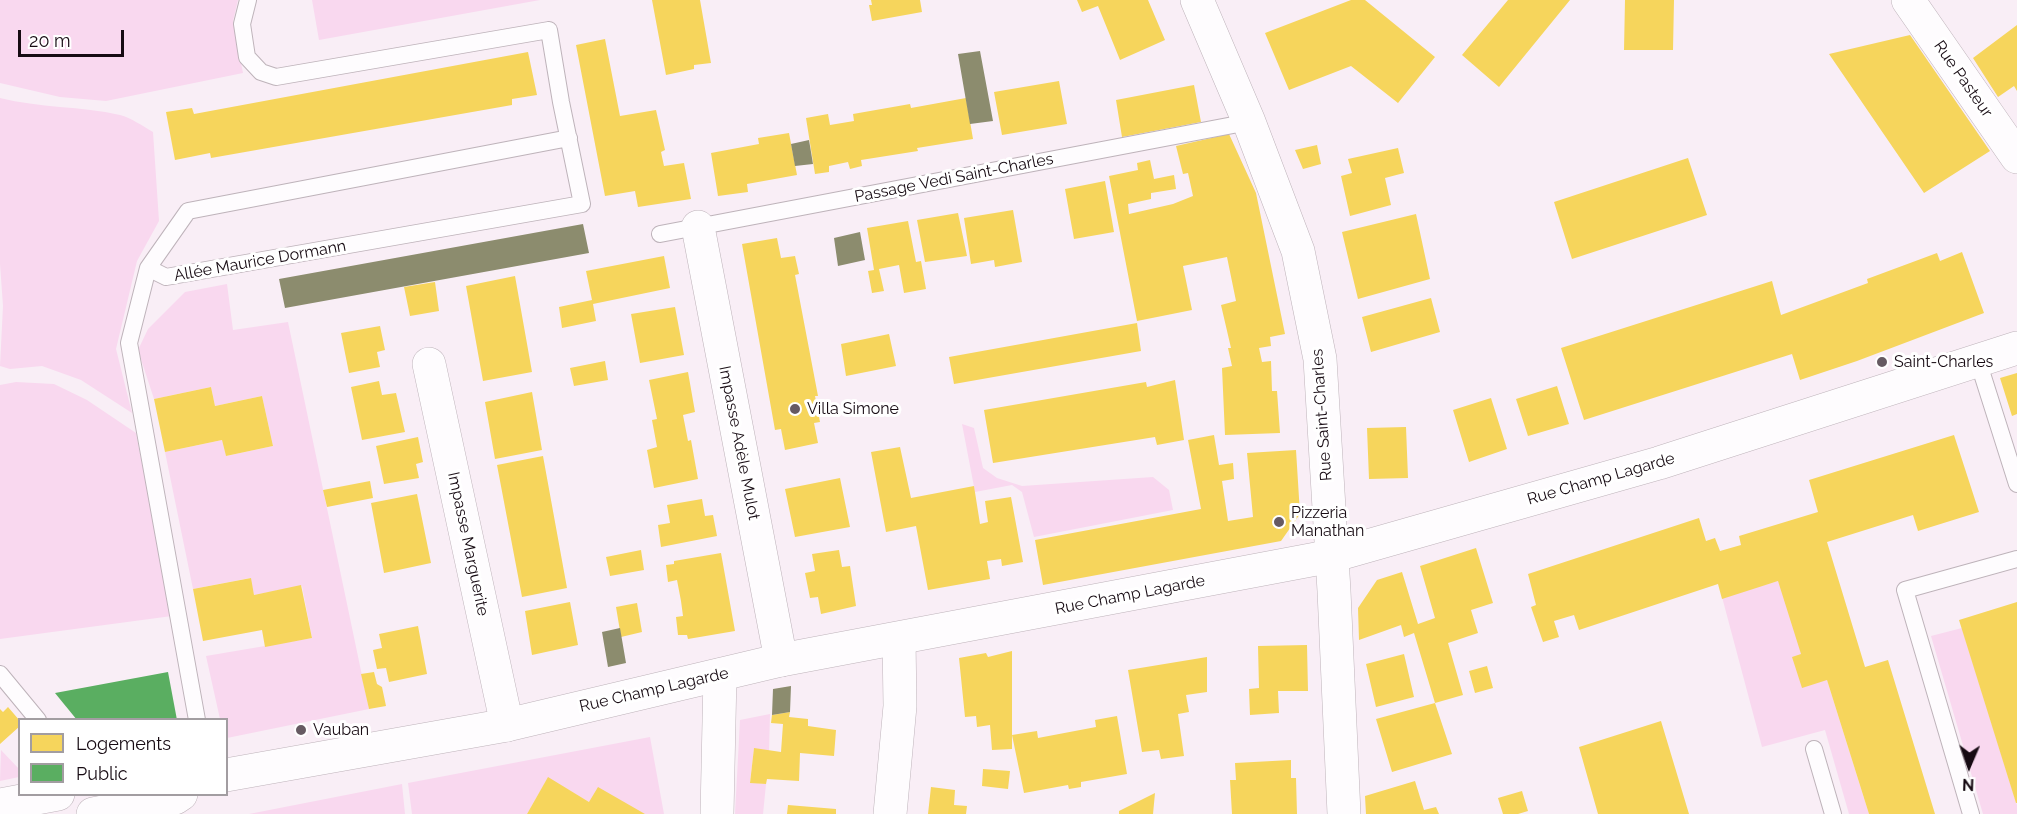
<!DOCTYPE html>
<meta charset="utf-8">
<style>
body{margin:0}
#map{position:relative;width:2017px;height:814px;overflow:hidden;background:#f9eef6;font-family:Raleway,sans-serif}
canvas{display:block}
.legend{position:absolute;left:18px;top:718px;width:210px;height:78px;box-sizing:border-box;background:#fff;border:2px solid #a29da1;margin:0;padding:8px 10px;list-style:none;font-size:18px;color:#170b13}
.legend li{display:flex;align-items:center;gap:12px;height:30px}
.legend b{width:30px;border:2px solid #a29da1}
.north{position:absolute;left:1939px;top:736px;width:60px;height:60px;-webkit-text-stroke:4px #fff;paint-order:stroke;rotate:182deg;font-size:16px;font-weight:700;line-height:24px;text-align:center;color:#170b13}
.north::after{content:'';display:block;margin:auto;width:21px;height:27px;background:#170b13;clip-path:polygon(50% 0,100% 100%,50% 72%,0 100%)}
.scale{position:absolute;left:18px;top:30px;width:106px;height:27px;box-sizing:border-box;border:3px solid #170b13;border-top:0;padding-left:8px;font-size:18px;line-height:21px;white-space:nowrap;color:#170b13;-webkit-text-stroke:4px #fff;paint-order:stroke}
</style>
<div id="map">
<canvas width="2017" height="814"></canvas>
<ul class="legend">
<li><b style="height:16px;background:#f6d55c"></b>Logements</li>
<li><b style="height:16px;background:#5aae61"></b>Public</li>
</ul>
<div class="north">N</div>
<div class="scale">20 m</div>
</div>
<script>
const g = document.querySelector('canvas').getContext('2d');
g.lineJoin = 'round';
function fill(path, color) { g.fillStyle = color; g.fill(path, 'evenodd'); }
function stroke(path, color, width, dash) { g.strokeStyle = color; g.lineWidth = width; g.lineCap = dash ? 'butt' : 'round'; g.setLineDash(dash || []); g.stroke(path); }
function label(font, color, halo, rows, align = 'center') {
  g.font = font + ' Raleway,sans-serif'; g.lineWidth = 6; g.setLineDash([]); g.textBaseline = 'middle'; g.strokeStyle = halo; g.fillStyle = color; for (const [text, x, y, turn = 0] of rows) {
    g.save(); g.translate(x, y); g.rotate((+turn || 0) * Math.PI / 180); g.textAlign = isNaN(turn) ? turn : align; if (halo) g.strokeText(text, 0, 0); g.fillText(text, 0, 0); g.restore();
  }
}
fill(new Path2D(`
 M0,0h238l-5,21 10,52 -137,28 -46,-4 -60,-14z
 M312,0h228l-221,40z
 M0,98c39,10 81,8 120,17 11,3 23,11 33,17l6,89 -22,40 -21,88 16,64 -51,-33 -39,-14 -32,3 -10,-3 3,-60 -3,-42z
 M227,284l6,46 55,-8 81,387 -142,29 -1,-18 -6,-1 -14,-63 106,-18 -10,-52 -48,9 -4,-17 -57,11 -28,-137 57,-12 4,16 47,-10 -11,-50 -47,10 -4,-19 -57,12 -16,-49 10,-21 37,-37z
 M16,382l38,2 33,16 49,33 36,183 -172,23v-254z
 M962,424l12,4 9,40 14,10 25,8 131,-9 16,13 4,20 -139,27 -12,-45 -10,-7 -37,7z
 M1778,581l49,99 42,134h-20l-24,-84 -63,17 -40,-150z
 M1962,628l55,177v9h-34l-52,-178z
 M770,714l-1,37 -15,-2 -4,33 16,2 -3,30h-28l5,-94z
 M650,737l14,77h-19l-56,-12 -41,-24 -21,36h-115l-4,-31z
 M1,750l18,19v8l-19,4z
 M402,784l3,30h-156z`), '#f9d8ef');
fill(new Path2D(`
 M652,0h48l11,63 -17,2v4l-28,6z
 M871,0h49l2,12 -50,9 -3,-16h3z
 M1077,0h71l17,40 -45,20 -22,-54 -16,6z
 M1351,0h14l70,57 -37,46 -47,-37 -62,24 -24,-57z
 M1508,0h62l-71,87 -37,-32z
 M1625,0h49l-1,50h-49z
 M2017,25v66l-3,-5 -16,11 -25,-39z
 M1910,35l80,116 -66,42 -95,-139z
 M605,39l15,77 36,-6 9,40 -4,2 3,14 20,-3 7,36 -53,8 -3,-16 -30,5 -29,-151z
 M528,52l9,43 -25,4v6l-301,53 -1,-5 -35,7 -9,-48 26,-4 2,6z
 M1059,81l8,43 -65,11 -8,-43z
 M1194,85l7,37 -79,15 -6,-37z
 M966,98l7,41 -56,9 1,3 -57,9 1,6 -12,3 -2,-7 -19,4v6l-14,2 -9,-56 22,-4 2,11 24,-4 -1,-7 57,-10 1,4z
 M789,133l8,42 -50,9 1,8 -30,4 -7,-43 48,-9 -1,-6z
 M1229,134l27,59 29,141 -15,3 1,9 -12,2 3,14 9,-1 1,30h5l3,42 -55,2 -3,-67 10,-2 -4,-18h3l-10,-43 15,-4 -9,-44 -44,9 9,44 -55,11 -28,-145 29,-6 -1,-7 13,-3 4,19 20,-4 2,14 -25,4v6l-23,5 1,10 44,-10 20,-8 -5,-23 -5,1 -7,-28z
 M1317,145l4,19 -18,5 -8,-19z
 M1398,148l6,25 -19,5 6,27 -41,11 -9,-40 11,-3 -4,-14z
 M1688,158l19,57 -135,44 -18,-57z
 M1105,181l9,51 -40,7 -9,-50z
 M1013,210l9,52 -27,5 -1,-7 -23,4 -7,-46z
 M958,213l9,43 -42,6 -8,-42z
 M1416,214l14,65 -72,20 -16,-67z
 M908,221l8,41 5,-1 5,28 -22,4 -5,-28 -20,4 5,22 -12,2 -4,-22 6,-1 -7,-42z
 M777,238l4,20 14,-2 4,18 -4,1 23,121h-3l5,26 -6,1 4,20 -33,7 -4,-21 -6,1 -33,-186z
 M1962,252l22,61 -127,48 -57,19 -8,-26 -208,66 -23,-72 211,-67 9,34 87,-32 -1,-4 70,-26 3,8z
 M664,256l6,32 -77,16 3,17 -34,7 -3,-21 33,-7 -6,-29z
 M515,276l17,96 -49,9 -17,-95z
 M435,282l4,29 -29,5 -6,-29z
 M1431,298l9,34 -69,20 -9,-35z
 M675,307l9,48 -44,8 -9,-49z
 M1137,323l4,28 -187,33 -5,-27z
 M380,326l5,24 -8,2 3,15 -31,6 -8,-40z
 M889,334l7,32 -50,10 -5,-32z
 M605,361l3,19 -34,6 -4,-18z
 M688,372l7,40 -12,3 5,26 3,-1 7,39 -44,9 -7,-38 10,-3 -5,-27 5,-1 -8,-39z
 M2017,373v41l-5,2 -12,-38z
 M1175,380l9,60 -27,5 -2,-8 -162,26 -9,-53 162,-28 1,5z
 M379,381l3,14 14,-2 9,39 -43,8 -11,-53z
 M1557,386l12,38 -41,12 -12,-37z
 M211,387l4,19 47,-10 11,50 -47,10 -4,-16 -57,12 -11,-53z
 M532,392l10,58 -47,9 -10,-57z
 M1491,398l16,51 -38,13 -16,-52z
 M1406,427l2,51 -39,1 -2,-51z
 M1214,435l5,30 14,-2 1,16 -12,2 6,40 25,-4 -6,-64 49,-3 4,64 -19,27 -238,44 -8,-45 166,-31 -13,-69z
 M1954,435l25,77 -61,19 -5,-16 -86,27 38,125 23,-7 47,154h-66l-42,-134 -25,8 -10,-31 9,-3 -23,-73 -56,18 -4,-15 -139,46 -5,-15 -20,6 5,16 -16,5 -12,-35 5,-2 -8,-31 171,-56 7,23 9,-3 5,13 21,-6 -2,-9 79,-24 -9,-32z
 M418,437l5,25 -7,2 3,14 -35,6 -8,-38z
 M900,447l11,51 63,-12 6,38 8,-2 -3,-21 26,-4 12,65 -21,4 -1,-7 -14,2 3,18 -62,11 -12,-64 -30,6 -15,-80z
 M543,456l24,132 -45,9 -25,-132z
 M840,478l10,49 -55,10 -10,-48z
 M370,481l3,17 -46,9 -4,-17z
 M417,494l14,69 -47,10 -13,-70z
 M702,499l3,17 8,-1 4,21 -56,11 -3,-22 12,-2 -3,-18z
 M1476,548l17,55 -22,7 7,23 -30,10 15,52 -28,8 17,51 -60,18 -16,-53 59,-16 -21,-70 -10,4 -3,-12 -42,15 -1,-32 19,-28 25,-8 16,52 17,-6 -15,-52z
 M641,550l3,20 -34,6 -4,-19z
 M839,550l3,17 8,-1 6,40 -35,8 -3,-17 -8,1 -5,-25 10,-2 -3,-17z
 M721,553l14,78 -47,8 -1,-4h-9l-2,-18 7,-1 -2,-15 -4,-21 -9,2 -2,-17 8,-1v-3z
 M251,578l3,17 47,-10 11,53 -47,9 -3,-17 -59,11 -10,-52z
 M570,602l8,43 -46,10 -7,-44z
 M2017,602v201h-1l-57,-183z
 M637,603l5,29 -21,5 -5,-30z
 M418,626l9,48 -38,8 -3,-14 -9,1 -4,-19 9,-2 -3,-14z
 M1307,645l1,46h-30l1,22 -29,2 -1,-26 10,-1 -1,-42z
 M1012,651v84l25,-4 1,7 58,-11 -1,-7 22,-4 10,58 -46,8v5l-12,2 -1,-4 -44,8 -12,-58v14l-20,1 -2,-25 -13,2 -1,-11 -11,1 -6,-59 27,-5 2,4z
 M1404,654l10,43 -38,10 -10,-43z
 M1207,657v35l-21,3 3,17 -11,2 6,42 -23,3 -2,-9 -17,2 -14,-82z
 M1487,666l6,22 -18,5 -6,-22z
 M374,672l3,12 5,3 4,19 -17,3 -8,-35z
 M8,707l12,14v5l-20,18v-35l3,3z
 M790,712l-1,5 19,2v7l28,4 -2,26 -34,-3 -1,28 -32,-2 -1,5 -16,-1 4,-35 27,4 2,-28 -12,-1 1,-8z
 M1661,721l28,93h-91l-19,-67z
 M1291,760v18h5l1,36h-65l-2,-34h6l-1,-17z
 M983,769l27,2 -2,18 -26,-3z
 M548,777l41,25 9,-15 47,27h-118z
 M1415,781l9,29 12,-3 3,7h-73l-1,-18z
 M931,787l24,3 -1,15 13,1 -1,8h-38z
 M1522,791l6,20 -10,3h-15l-5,-16z
 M1155,793l-2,21h-34v-3z
 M788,805l48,4v5h-49z`), '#f6d55c');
fill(new Path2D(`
 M168,672l9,48h-100l-22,-27z`), '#5aae61');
fill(new Path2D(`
 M980,51l13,70 -23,3 -12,-70z
 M809,140l4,24 -18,2 -4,-22z
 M583,224l6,29 -304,55 -6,-29z
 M860,232l5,28 -27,6 -4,-28z
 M620,628l6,35 -18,4 -6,-35z
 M791,686l-1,26 -18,3 1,-26z`), '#8c8c6e');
const lane = new Path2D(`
 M660,234l589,-112
 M148,268l18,9 416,-73 -21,-102 -12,-72 -273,47 -15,-5 -14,-15 -5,-33 6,-24
 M1978,361l39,123
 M0,674l38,46
 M197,720l-68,-377 19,-75 40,-57 381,-73
 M1814,749l19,65
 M1971,814l-66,-224 112,-31`);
const street = new Path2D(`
 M1197,0l52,122 49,129 22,108 14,232 10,223
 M1908,0l109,157
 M698,227l83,433
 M429,364l78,361
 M717,814l3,-139
 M890,814l10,-108 -1,-67`);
const secondary = new Path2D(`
 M226,775l281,-50 274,-65 551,-104 327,-93 358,-115
 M0,805l58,-11
 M93,814l82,-16 6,-4`);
stroke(lane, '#beb3ba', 18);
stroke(street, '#beb3ba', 34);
stroke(secondary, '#beb3ba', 34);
stroke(lane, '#fefcfe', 16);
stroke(street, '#fefcfe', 33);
stroke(secondary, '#fefcfe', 33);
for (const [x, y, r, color] of [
 [1882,362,6,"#665a62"],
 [795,409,6,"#665a62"],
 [1279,522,6,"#665a62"],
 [301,730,6,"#665a62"]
]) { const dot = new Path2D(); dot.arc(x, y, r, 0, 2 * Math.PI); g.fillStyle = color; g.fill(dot); stroke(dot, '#fff', 2); }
label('16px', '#170b13', '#fff', [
 ["Rue Pasteur",1963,79,55],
 ["Passage Vedi Saint-Charles",954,178,-11],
 ["Allée Maurice Dormann",260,261,-10],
 ["Rue Saint-Charles",1322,415,-94],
 ["Impasse Adèle Mulot",739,443,79],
 ["Rue Champ Lagarde",1601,479,-16],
 ["Impasse Marguerite",468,544,78],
 ["Rue Champ Lagarde",1130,595,-11],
 ["Rue Champ Lagarde",654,690,-13]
]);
label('16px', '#170b13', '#fff', [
 ["Saint-Charles",1894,362],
 ["Villa Simone",807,409],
 ["Pizzeria",1291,513],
 ["Manathan",1291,531],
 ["Vauban",313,730]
], 'left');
</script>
